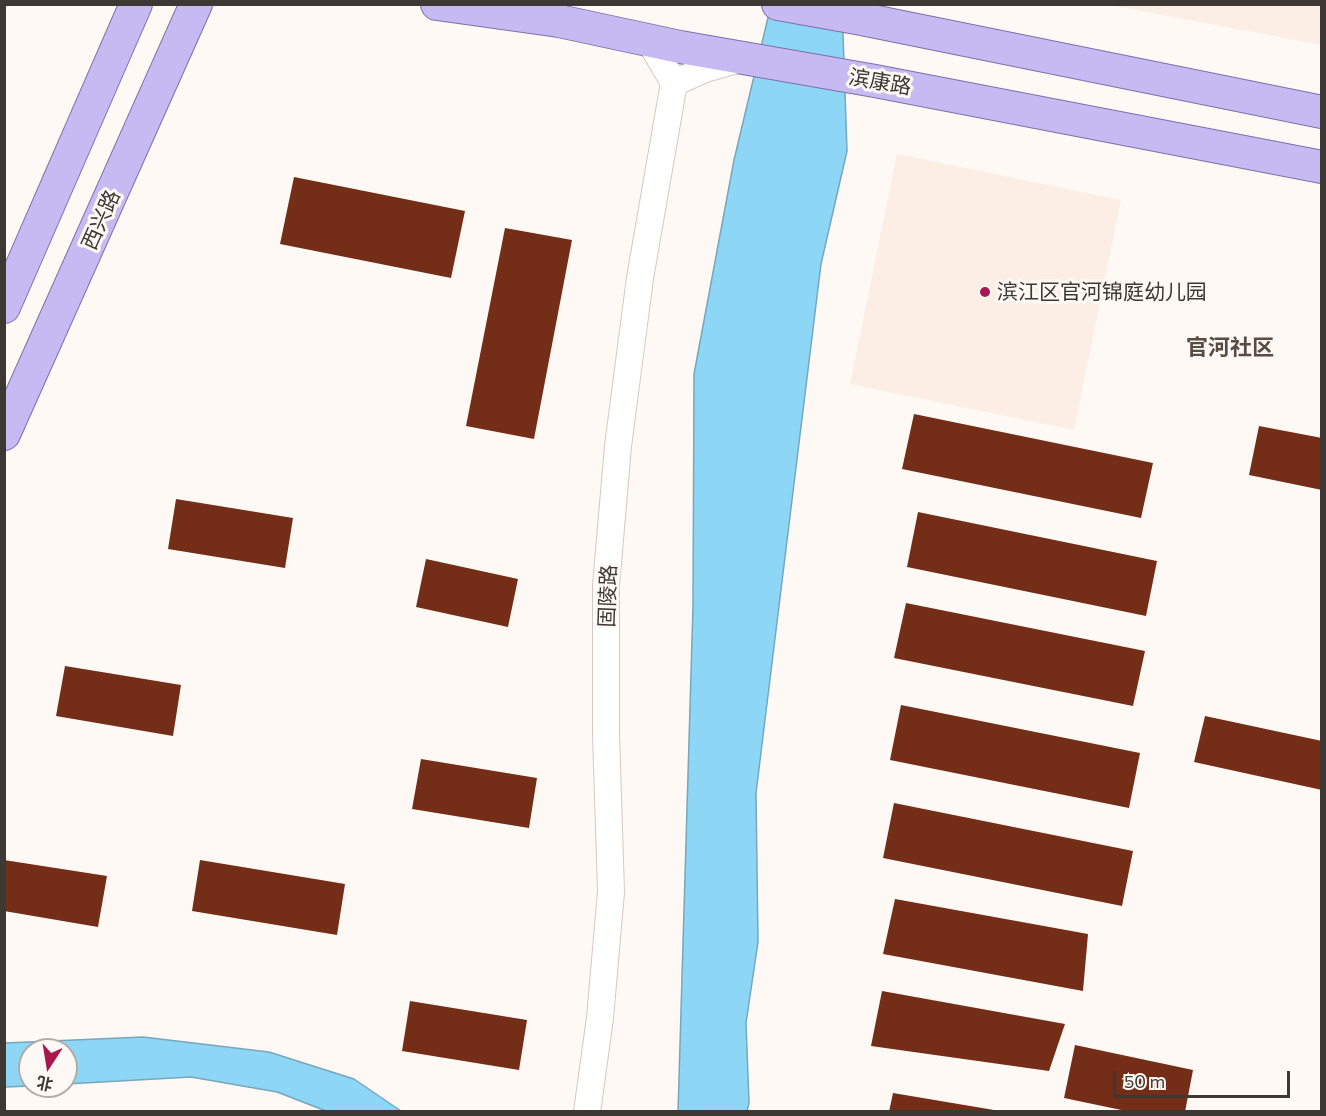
<!DOCTYPE html>
<meta charset="utf-8">
<style>
body{margin:0}
#map{position:relative;width:1326px;height:1116px;overflow:hidden;background:#fff9f5;font-family:Commissioner,"Noto Sans SC",sans-serif}
canvas{display:block}
.frame{position:absolute;inset:0;border:6px solid #3e3834;pointer-events:none}
.north{position:absolute;left:18px;top:1038px;width:60px;height:60px;box-sizing:border-box;background:#fff9f5;border:2px solid #b2aca8;border-radius:50%;rotate:192deg;font-size:16px;font-weight:700;line-height:24px;text-align:center;color:#3e3834}
.north::after{content:'';display:block;margin:auto;width:21px;height:27px;background:#aa174d;clip-path:polygon(50% 0,100% 100%,50% 72%,0 100%)}
.scale{position:absolute;left:1113px;top:1071px;width:177px;height:27px;box-sizing:border-box;border:3px solid #3e3834;border-top:0;padding-left:8px;font-size:18px;line-height:21px;white-space:nowrap;color:#3e3834;-webkit-text-stroke:4px #fff9f5;paint-order:stroke}
</style>
<div id="map">
<canvas width="1326" height="1116"></canvas>
<div class="frame"></div>
<div class="north">北</div>
<div class="scale">50 m</div>
</div>
<script>
const g = document.querySelector('canvas').getContext('2d');
g.lineJoin = 'round';
function fill(path, color) { g.fillStyle = color; g.fill(path, 'evenodd'); }
function stroke(path, color, width, dash) { g.strokeStyle = color; g.lineWidth = width; g.lineCap = dash ? 'butt' : 'round'; g.setLineDash(dash || []); g.stroke(path); }
function label(font, color, halo, rows, align = 'center') {
  g.font = font + ' Commissioner,"Noto Sans SC",sans-serif'; g.lineWidth = 6; g.setLineDash([]); g.textBaseline = 'middle'; g.strokeStyle = halo; g.fillStyle = color; for (const [text, x, y, turn = 0] of rows) {
    g.save(); g.translate(x, y); g.rotate((+turn || 0) * Math.PI / 180); g.textAlign = isNaN(turn) ? turn : align; if (halo) g.strokeText(text, 0, 0); g.fillText(text, 0, 0); g.restore();
  }
}
fill(new Path2D(`
 M1110,5h211v40z
 M897,154l224,46 -47,230 -224,-46z`), '#fceee5');
const water = new Path2D(`
 M771,5h71l5,146 -26,113 -65,529 2,149 -12,81 3,80 -2,8 -69,1 15,-506 1,-232 40,-214z
 M143,1037l126,15 85,27 47,32h-75l-49,-19 -86,-15 -125,7v-34h-36v36l-25,1v-44z`);
fill(water, '#8ed6f5');
stroke(water, '#76a7bb', 1.5);
fill(new Path2D(`
 M294,177l171,34 -14,67 -171,-34z
 M505,228l67,12 -38,199 -68,-13z
 M914,414l239,49 -12,55 -239,-49z
 M1259,426l63,12v52l-73,-15z
 M176,499l117,19 -8,50 -117,-19z
 M918,512l239,49 -11,55 -239,-49z
 M426,559l92,20 -10,48 -92,-20z
 M906,603l239,48 -12,55 -239,-48z
 M65,666l116,19 -8,51 -117,-20z
 M901,705l239,48 -11,55 -239,-48z
 M1205,716l117,25v49l-128,-28z
 M421,759l116,19 -8,50 -117,-19z
 M894,803l239,48 -11,55 -239,-48z
 M4,860l103,16 -9,51 -94,-16z
 M200,860l145,24 -8,51 -145,-24z
 M895,899l193,35 -5,57 -200,-37z
 M882,991l183,33 -16,47 -178,-25z
 M410,1001l117,19 -8,50 -117,-19z
 M1075,1045l118,25 -8,42h-54l-67,-14z
 M893,1093l101,17v2h-105z`), '#742e17');
const minor = new Path2D(`
 M674,83l31,-14 36,-10
 M587,1112l13,-94 11,-126 -5,-159v-147l12,-140 22,-168 34,-195 -25,-43`);
const major = new Path2D(`
 M437,4l122,17 121,26 195,34 447,86
 M778,4l84,15 460,93
 M4,307l132,-303
 M4,434l192,-430`);
stroke(minor, '#d7c8bf', 28);
stroke(major, '#7e6faa', 34);
stroke(minor, '#fff', 26);
stroke(major, '#c7baf2', 32);
for (const [x, y, r, color] of [
 [985,292,6,"#aa174d"]
]) { const dot = new Path2D(); dot.arc(x, y, r, 0, 2 * Math.PI); g.fillStyle = color; g.fill(dot); stroke(dot, '#fff9f5', 2); }
label('21px', '#3e3834', '#fff9f5', [
 ["滨康路",880,82,10],
 ["西兴路",101,220,-66],
 ["固陵路",608,596,-88]
]);
label('21px', '#3e3834', '#fff9f5', [
 ["滨江区官河锦庭幼儿园",997,292]
], 'left');
label('bold 22px', '#594c44', '#fff9f5', [
 ["官河社区",1230,348]
]);
</script>
